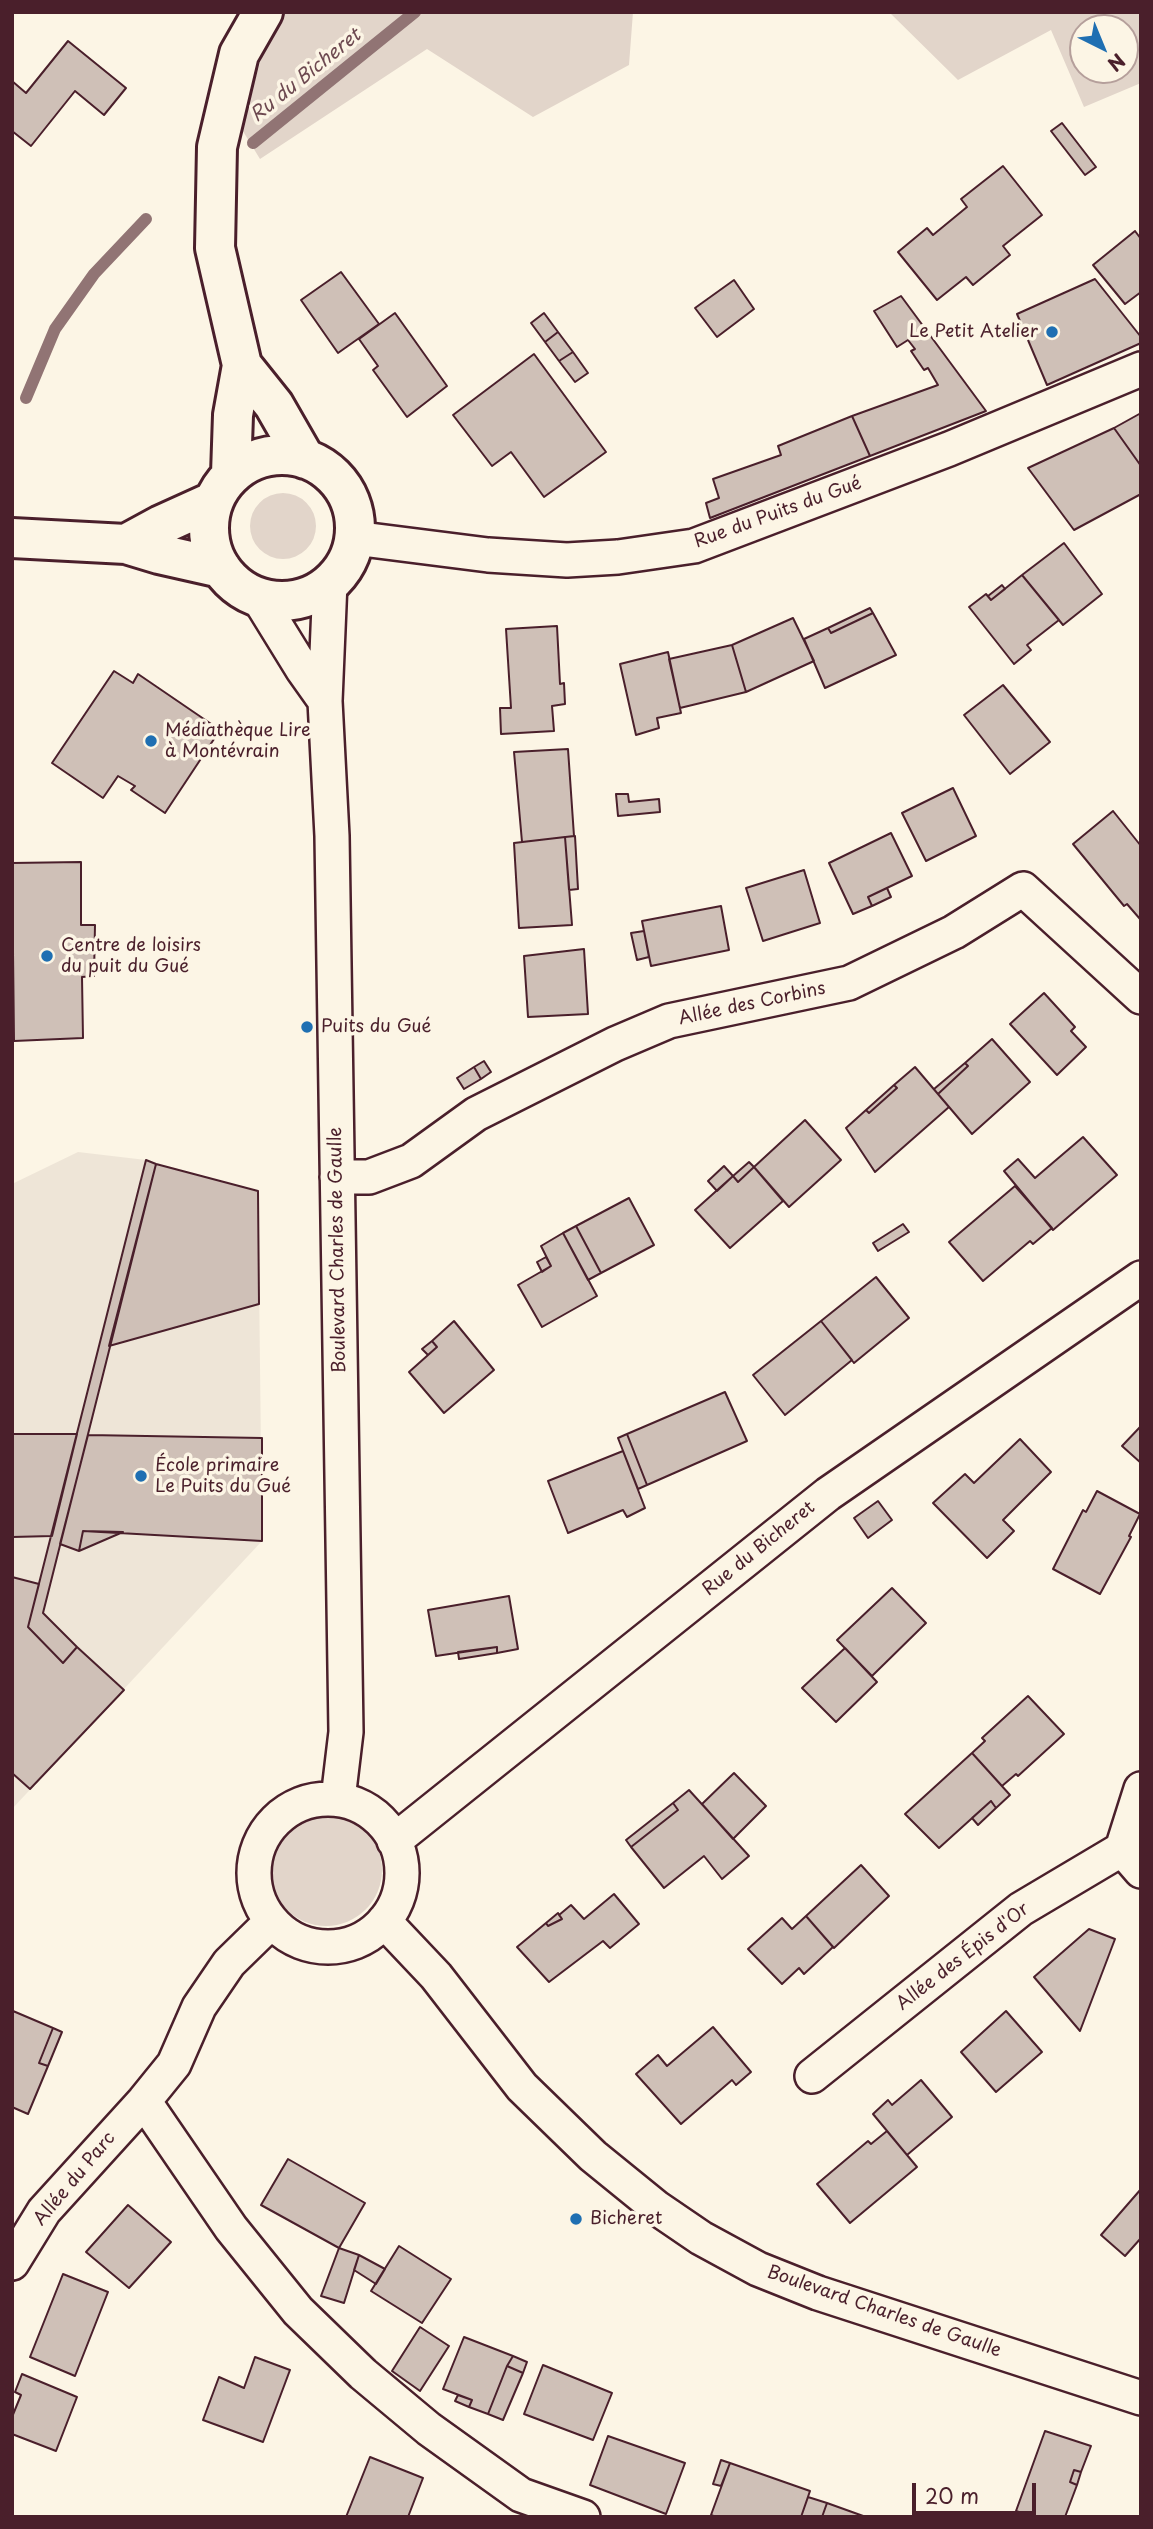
<!DOCTYPE html>
<meta charset="utf-8">
<style>
body{margin:0}
#map{position:relative;width:1153px;height:2529px;overflow:hidden;background:#fcf5e5;font-family:"Playpen Sans",sans-serif}
canvas{display:block}
.frame{position:absolute;inset:0;border:14px solid #4a1f2b;pointer-events:none}
.north{position:absolute;left:1069px;top:14px;width:70px;height:70px;box-sizing:border-box;background:#fcf5e5;border:2px solid #b59f9b;border-radius:50%;rotate:137deg;font-size:19px;font-weight:700;line-height:28px;text-align:center;color:#4a1f2b}
.north::after{content:'';display:block;margin:auto;width:24px;height:32px;background:#1f6fb2;clip-path:polygon(50% 0,100% 100%,50% 72%,0 100%)}
.scale{position:absolute;left:912px;top:2483px;width:124px;height:32px;box-sizing:border-box;border:4px solid #4a1f2b;border-top:0;padding-left:9px;font-size:21px;line-height:24px;white-space:nowrap;color:#4a1f2b;-webkit-text-stroke:5px #fcf5e5;paint-order:stroke}
</style>
<div id="map">
<canvas width="1153" height="2529"></canvas>
<div class="frame"></div>
<div class="north">N</div>
<div class="scale">20 m</div>
</div>
<script>
const g = document.querySelector('canvas').getContext('2d');
g.lineJoin = 'round';
function fill(path, color) { g.fillStyle = color; g.fill(path, 'evenodd'); }
function stroke(path, color, width, dash) { g.strokeStyle = color; g.lineWidth = width; g.lineCap = dash ? 'butt' : 'round'; g.setLineDash(dash || []); g.stroke(path); }
function label(font, color, halo, rows, align = 'center') {
  g.font = font + ' "Playpen Sans",sans-serif'; g.lineWidth = 7; g.setLineDash([]); g.textBaseline = 'middle'; g.strokeStyle = halo; g.fillStyle = color; for (const [text, x, y, turn = 0] of rows) {
    g.save(); g.translate(x, y); g.rotate((+turn || 0) * Math.PI / 180); g.textAlign = isNaN(turn) ? turn : align; if (halo) g.strokeText(text, 0, 0); g.fillText(text, 0, 0); g.restore();
  }
}
fill(new Path2D(`
 M78,1152l68,8 112,31 4,350 -250,268v-625z`), '#eee5d7');
fill(new Path2D(`
 M285,12h348l-4,53 -96,52 -106,-68 -167,110 -19,-31 26,-89z
 M889,12h252v71l-57,24 -33,-77 -93,50zM1083,28h42v42h-42z
 M250 526a33 33 0 1 1 66 0a33 33 0 1 1-66 0Z
 M270 1870a56 56 0 1 1 112 0a56 56 0 1 1-112 0Z`), '#e2d5ca');
stroke(new Path2D(`
 M253,143l162,-131
 M26,398l29,-69 39,-55 52,-55`), '#917474', 12);
const building = new Path2D(`
 M68,41l58,47 -22,27 -29,-24 -44,55 -19,-15v-50l14,12z
 M1062,123l34,44 -11,8 -34,-44z
 M1003,166l39,49 -39,31 7,9 -37,30 -7,-8 -29,23 -39,-48 29,-24 6,7 34,-28 -6,-8z
 M1135,231l6,8v53l-16,12 -32,-39z
 M341,272l38,52 -41,29 -37,-53z
 M1095,279l46,58v6l-94,42 -30,-71z
 M734,280l20,29 -37,28 -22,-29z
 M901,296l85,115 -116,45 -18,-40 86,-31 -10,-17 -4,2 -13,-19 4,-2 -7,-9 -11,7 -23,-36z
 M395,313l52,73 -40,31 -34,-47 5,-4 -19,-27z
 M544,313l14,19 -13,10 -14,-19z
 M558,332l15,20 -14,9 -14,-19z
 M573,352l15,21 -13,9 -16,-21z
 M534,354l72,98 -62,45 -33,-45 -19,14 -39,-51z
 M1141,413v53l-27,-38z
 M852,416l18,40 -160,62 -4,-15 13,-5 -6,-19 68,-24 -3,-9z
 M1114,428l27,38v28l-67,36 -46,-62z
 M1064,543l38,51 -39,31 -41,-50z
 M1022,575l37,45 -32,25 4,5 -17,14 -45,-57 17,-13 5,6z
 M1002,585l3,4 -14,11 -3,-4z
 M870,608l3,5 -42,20 -3,-5z
 M873,613l23,42 -71,33 -21,-49 24,-11 3,5z
 M793,618l21,43 -68,31 -14,-47z
 M557,626l3,58 4,-1 1,21 -13,2 2,25 -53,3 -1,-26h11l-5,-79z
 M732,645l14,47 -66,16 -11,-49z
 M668,652l13,61 -24,5 2,10 -23,7 -16,-71z
 M114,671l19,12 5,-9 82,56 -55,83 -34,-23 4,-4 -17,-10 -15,22 -51,-35z
 M1003,685l47,57 -40,32 -46,-59z
 M568,749l6,87 -52,6 -8,-90z
 M953,788l23,48 -50,25 -24,-48z
 M616,794h12l1,8 30,-3 1,13 -42,4z
 M1113,811l28,35 -1,73 -13,-15 -3,2 -51,-62z
 M891,833l21,43 -44,21 4,9 -19,8 -24,-51z
 M575,836l3,53 -9,1 -4,-53z
 M565,837l7,88 -53,3 -5,-85z
 M81,862v63h14l-1,51 -12,1 1,61 -69,3 -2,-178z
 M804,870l16,53 -57,18 -17,-53z
 M887,888l4,9 -19,9 -4,-9z
 M721,906l8,44 -78,16 -9,-45z
 M644,931l5,26 -12,3 -6,-27z
 M584,949l4,65 -60,3 -4,-61z
 M1044,993l31,34 -4,4 15,16 -29,28 -47,-51z
 M992,1039l38,43 -58,52 -34,-40 30,-28 -3,-3z
 M484,1061l7,11 -10,7 -7,-12z
 M965,1063l3,3 -30,28 -4,-5z
 M474,1067l7,12 -17,10 -7,-11z
 M915,1067l34,40 -74,65 -29,-44 20,-18 3,3 28,-25 -3,-3z
 M894,1085l3,3 -28,25 -3,-3z
 M805,1120l36,40 -52,47 -35,-40z
 M1083,1137l34,38 -64,55 -49,-59 14,-12 17,19z
 M146,1160l10,4 -113,449 34,34 -14,16 -35,-36z
 M749,1162l5,5 -16,15 -5,-6z
 M156,1164l102,27 1,113 -150,42z
 M724,1166l9,10 -16,15 -9,-10z
 M754,1167l29,34 -53,47 -35,-38 38,-34 5,6z
 M1015,1186l37,42 -19,16 -3,-3 -47,40 -34,-39z
 M629,1198l25,47 -53,28 -25,-47z
 M903,1224l6,8 -31,19 -5,-8z
 M576,1226l25,47 -13,7 -25,-47z
 M563,1233l34,63 -55,31 -24,-42 33,-19 -10,-20z
 M546,1257l5,9 -9,6 -5,-10z
 M876,1277l33,41 -55,45 -33,-42z
 M454,1321l40,49 -50,43 -35,-41 28,-25 -5,-6z
 M821,1321l31,39 -67,55 -32,-40z
 M432,1341l5,6 -9,8 -6,-6z
 M725,1392l22,49 -100,44 -20,-51z
 M1141,1426v37l-19,-17z
 M12,1434h65l-25,102 -40,1z
 M627,1434l20,51 -9,4 -20,-51z
 M88,1435l174,3v103l-179,-10 -4,20 -19,-7z
 M1020,1439l31,33 -48,48 11,11 -27,27 -54,-55 32,-29 9,9z
 M623,1451l22,57 -18,9 -4,-7 -55,23 -20,-52z
 M1097,1491l43,23 -11,22 2,1 -31,57 -47,-25 30,-59 3,2z
 M878,1501l14,19 -24,18 -14,-20z
 M83,1531l40,1 -44,19z
 M12,1577l27,7 -11,43 35,36 14,-16 47,43 -94,99 -18,-16z
 M892,1588l34,35 -54,53 -35,-36z
 M509,1596l9,53 -21,4v-6l-61,9 -8,-46z
 M497,1647v6l-38,6 -1,-7z
 M845,1648l32,34 -41,40 -34,-34z
 M1028,1696l36,38 -46,42 -2,-2 -14,12 -30,-33 13,-12 -3,-3z
 M972,1753l38,42 -14,13 -5,-7 -52,47 -34,-34z
 M734,1773l32,33 -33,33 -31,-35z
 M689,1790l60,66 -27,23 -18,-23 -40,32 -33,-41 47,-37 -5,-7z
 M991,1801l5,7 -18,17 -6,-7z
 M673,1803l5,7 -47,37 -5,-7z
 M861,1865l28,31 -55,52 -28,-32z
 M614,1894l25,30 -29,24 -7,-7 -54,41 -32,-35 29,-24 2,3 14,-7 -3,-4 12,-10 13,14z
 M558,1913l4,6 -14,7 -2,-3z
 M806,1916l27,31 -29,27 -5,-6 -17,16 -34,-35 34,-31 10,11z
 M1089,1929l26,10 -35,92 -46,-54z
 M13,2011l40,17 -14,35 9,3 -20,48 -16,-7z
 M1006,2011l36,41 -46,40 -35,-40z
 M713,2027l38,45 -15,13 -4,-5 -51,44 -45,-50 22,-19 9,11z
 M53,2028l9,4 -14,34 -9,-3z
 M921,2080l31,37 -45,38 -34,-41 15,-14 4,5z
 M887,2131l30,36 -67,56 -33,-39 51,-43 3,3z
 M288,2159l77,44 -26,45 -78,-43z
 M1141,2189v49l-16,18 -24,-21z
 M128,2205l43,37 -42,46 -43,-36z
 M399,2246l52,33 -29,44 -51,-32z
 M339,2248l20,7 -15,48 -23,-7z
 M359,2255l26,14 -9,15 -22,-14z
 M63,2274l45,18 -33,84 -45,-19z
 M420,2327l29,19 -29,45 -28,-20z
 M464,2337l49,19 -6,10 -19,48 -19,-7 3,-7 -29,-11z
 M513,2356l14,6 -4,11 -16,-7z
 M255,2357l35,13 -27,72 -60,-22 16,-43 25,11z
 M543,2365l69,28 -19,47 -69,-26z
 M507,2366l16,7 -20,47 -15,-6z
 M22,2374l55,23 -21,54 -44,-17v-17l9,-22 -6,-3z
 M458,2395l14,5 -3,7 -14,-6z
 M1045,2431l46,15 -10,26 -7,-2 -4,12 7,3 -12,32h-32l-17,-6z
 M608,2436l77,27 -19,51 -76,-29z
 M370,2457l53,21 -15,39h-62z
 M721,2460l9,3 -9,23 -8,-2z
 M730,2463l80,28 -9,26h-85l-5,-2z
 M1074,2470l7,2 -4,13 -7,-3z
 M808,2497l19,6 -5,14h-21z
 M827,2503l39,14h-44z`);
fill(building, '#cfc0b7');
stroke(building, '#4a1f2b', 2);
const street = new Path2D(`
 M354,538l134,17 79,5 51,-3 76,-11 255,-97 192,-80
 M330,582l-5,119 7,135 14,896 -8,67
 M258,597l45,73 22,31
 M337,1177h32l42,-16 65,-47 139,-70 54,-23 180,-38 105,-51 69,-43 118,108
 M1141,1789l-19,60 19,22
 M254 1873a74 74 0 1 1 148 0a74 74 0 1 1-148 0Z
 M394,1841l434,-347 313,-216
 M384,1921l52,55 86,111 71,69 64,52 44,30 57,31 60,24 323,105
 M812,2076l209,-167 101,-60
 M144,2101l87,127 67,83 65,63 66,55 92,66 62,22
 M12,2263l32,-52 100,-110 30,-37 25,-57 30,-44 42,-41`);
const secondary = new Path2D(`
 M242,365l32,40 31,54
 M209 528a73 73 0 1 1 146 0a73 73 0 1 1-146 0Z
 M231,474l2,-59 9,-50 -27,-117 2,-101 22,-93 24,-42
 M12,538l114,6 33,10 62,14
 M126,544l35,-19 53,-24`);
stroke(street, '#4a1f2b', 38);
stroke(secondary, '#4a1f2b', 44);
stroke(street, '#fcf5e5', 33);
stroke(secondary, '#fcf5e5', 38);
for (const [x, y, r, color] of [
 [1052,332,7,"#1f6fb2"],
 [151,741,7,"#1f6fb2"],
 [47,956,7,"#1f6fb2"],
 [307,1027,7,"#1f6fb2"],
 [141,1476,7,"#1f6fb2"],
 [576,2219,7,"#1f6fb2"]
]) { const dot = new Path2D(); dot.arc(x, y, r, 0, 2 * Math.PI); g.fillStyle = color; g.fill(dot); stroke(dot, '#fcf5e5', 2.5); }
label('18px', '#4a1f2b', '#fcf5e5', [
 ["Le Petit Atelier",1038,332,"right"],
 ["Médiathèque Lire",165,731],
 ["à Montévrain",165,752],
 ["Centre de loisirs",61,946],
 ["du puit du Gué",61,967],
 ["Puits du Gué",321,1027],
 ["École primaire",155,1466],
 ["Le Puits du Gué",155,1487],
 ["Bicheret",590,2219]
], 'left');
label('18px', '#4a1f2b', '#fcf5e5', [
 ["Rue du Puits du Gué",778,513,-20],
 ["Allée des Corbins",752,1004,-12],
 ["Boulevard Charles de Gaulle",338,1250,-91],
 ["Rue du Bicheret",759,1549,-39],
 ["Allée des Épis d'Or",963,1957,-38],
 ["Allée du Parc",75,2179,-50],
 ["Boulevard Charles de Gaulle",884,2312,19]
]);
label('italic 19px', '#6d4950', '#fcf5e5', [
 ["Ru du Bicheret",306,76,-39]
]);
</script>
